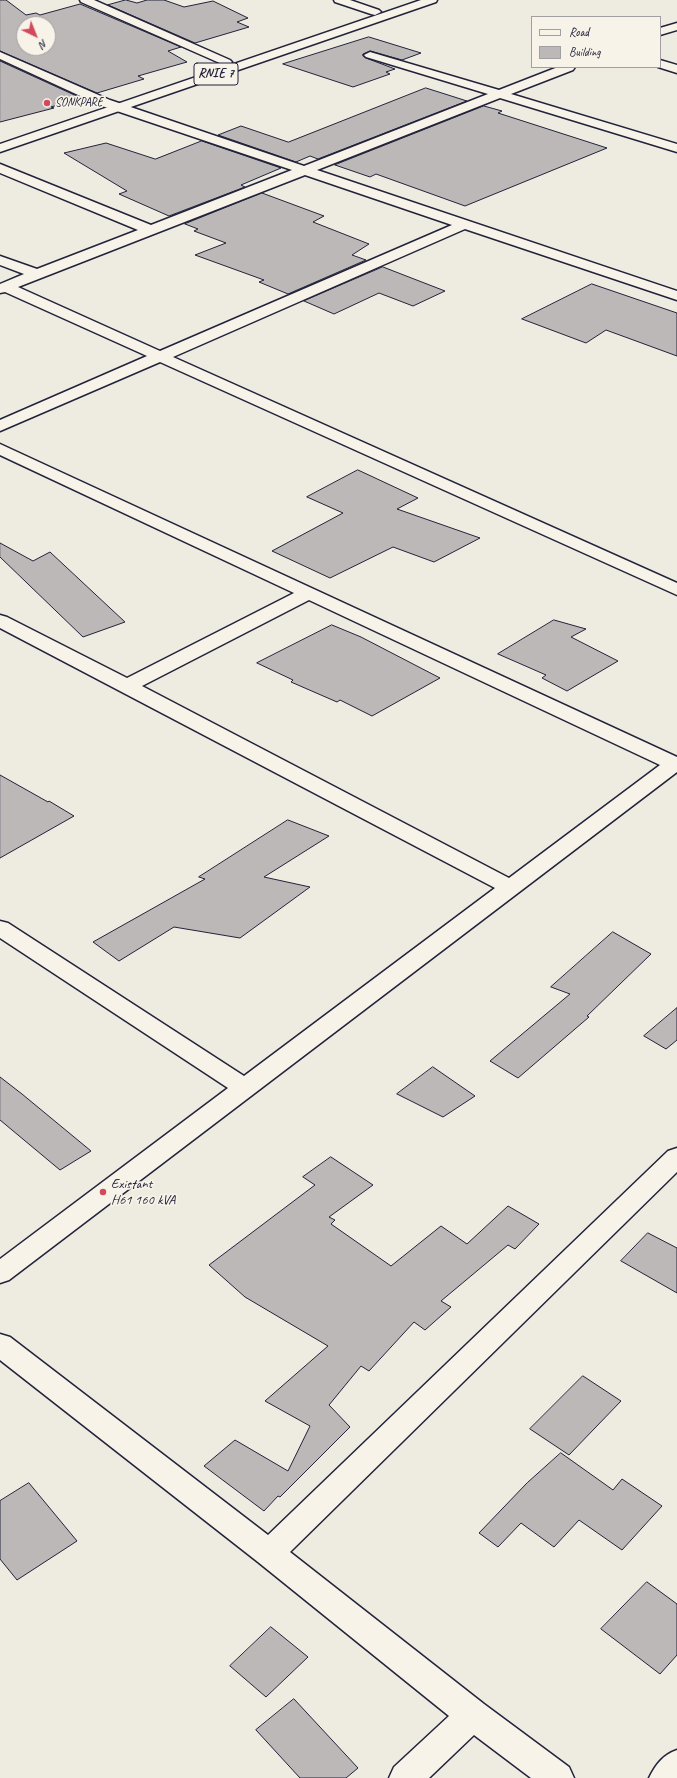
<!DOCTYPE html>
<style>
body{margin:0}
#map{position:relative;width:677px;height:1778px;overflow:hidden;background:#eeebe1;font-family:Caveat,sans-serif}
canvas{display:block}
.legend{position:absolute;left:531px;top:16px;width:130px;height:52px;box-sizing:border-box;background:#f7f3e8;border:1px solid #a29fa3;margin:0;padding:5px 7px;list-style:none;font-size:12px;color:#22223b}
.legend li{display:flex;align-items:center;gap:8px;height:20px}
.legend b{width:20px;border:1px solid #a29fa3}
.north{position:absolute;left:16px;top:16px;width:40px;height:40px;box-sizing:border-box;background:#f7f3e8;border:1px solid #a29fa3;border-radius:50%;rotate:137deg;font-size:11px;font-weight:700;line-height:16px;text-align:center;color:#22223b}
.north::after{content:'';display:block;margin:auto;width:14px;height:18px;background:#d1495b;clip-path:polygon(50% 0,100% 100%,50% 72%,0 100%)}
</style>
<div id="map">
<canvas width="677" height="1778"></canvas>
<ul class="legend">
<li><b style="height:5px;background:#f7f3e8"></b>Road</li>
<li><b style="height:11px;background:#bbb8b7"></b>Building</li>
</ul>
<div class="north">N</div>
</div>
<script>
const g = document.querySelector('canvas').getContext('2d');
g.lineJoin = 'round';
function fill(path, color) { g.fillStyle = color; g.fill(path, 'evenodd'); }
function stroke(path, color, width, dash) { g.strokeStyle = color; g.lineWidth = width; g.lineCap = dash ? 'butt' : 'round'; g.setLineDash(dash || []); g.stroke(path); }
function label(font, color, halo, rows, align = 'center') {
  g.font = font + ' Caveat,sans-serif'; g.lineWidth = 3.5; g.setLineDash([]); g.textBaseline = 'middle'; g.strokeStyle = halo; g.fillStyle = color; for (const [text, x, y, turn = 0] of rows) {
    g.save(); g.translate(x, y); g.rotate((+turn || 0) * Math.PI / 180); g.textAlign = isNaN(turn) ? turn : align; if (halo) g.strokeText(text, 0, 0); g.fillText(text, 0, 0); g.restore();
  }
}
const building = new Path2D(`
 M0,0h6l20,15 10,-2 4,2 40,-11 101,43 -13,4 19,11 -49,14 6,3 -47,14 -97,-42zM24,24h24v24h-24z
 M126,0l11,3 10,-3h17l20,7 29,-6 35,17 -11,4 12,5 -54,16 -87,-38z
 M369,37l52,16 -19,7 -32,-9 -7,3v2l3,2 29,11 -9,3 4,2 -37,13 -70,-23z
 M0,61l81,37 -30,9 3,1 -54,14z
 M426,88l41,13 -149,58 -8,-3 -14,6 -78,-27 23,-9 47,16z
 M484,106l18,5 -4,2 109,35 -142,58 -89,-32 -6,3 -35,-12z
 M202,141l79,27 -40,17 4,2 -76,29 -50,-22 8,-3 -63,-38 42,-10 49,16z
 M262,193l62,23 -11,6 56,22 -17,11 14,5 -78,34 -29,-12 5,-2 -69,-25 31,-12 -32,-12 4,-2 -13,-5z
 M383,267l62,24 -32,15 -34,-13 -45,21 -30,-13z
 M592,284l85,29v43l-71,-26 -20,13 -64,-24z
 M358,470l60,28 -21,11 83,29 -46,24 -41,-15 -63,31 -58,-27 71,-38 -36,-16z
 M0,543l33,18 17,-9 75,70 -42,15 -83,-80z
 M554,620l32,9 -15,8 47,24 -51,30 -25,-13 4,-3 -48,-21z
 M332,625l29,12 79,41 -68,38 -32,-16 -3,2 -46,-20 2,-2 -36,-17z
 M0,775l48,27 1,-1 25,15 -74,42z
 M288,820l41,16 -65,41 46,10 -70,51 -66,-11 -55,34 -26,-19 112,-63 -6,-2z
 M613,932l38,22 -64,62 2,1 -71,61 -28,-17 80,-67 -19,-7z
 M677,1008v32l-11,9 -22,-13z
 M433,1067l42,29 -32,21 -46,-23z
 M0,1077l22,17 69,57 -31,19 -60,-50z
 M331,1157l42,28 -44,32 6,3 -4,4 60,42 50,-40 26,18 41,-38 31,18 -24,25 -7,-4 -67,56 10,6 -26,23 -11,-8 -45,49 -8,-5 -32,39 21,22 -70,70 -2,-1 -14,15 -60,-45 31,-26 53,31 22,-45 -45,-25 63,-55 -83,-49 -36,-32 106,-80 -12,-8z
 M648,1233l29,15v45l-56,-32z
 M583,1376l38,25 -52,54 -39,-26z
 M561,1453l52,37 9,-11 40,27 -40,44 -43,-30 -25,27 -33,-24 -23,24 -19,-14 48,-50z
 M29,1483l48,58 -60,39 -17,-21v-58z
 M647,1582l30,22v51l-17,19 -59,-45z
 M271,1627l37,30 -42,40 -36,-31z
 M294,1699l64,69 -12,10h-46l-44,-48z`);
fill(building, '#bbb8b7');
stroke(building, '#22223b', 1);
const minor = new Path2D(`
 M80,0h14l136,60 2,2 -2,2h-8l-141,-62z
 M334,0h16l29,10 2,2 -6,3 -4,-1 -36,-12z
 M677,23v7l-17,5v-7z
 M0,52l110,48 194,66 184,-72 -122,-37 -2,-2 6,-3 129,38 59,-23h17l-2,3 -62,24 166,50v8l-177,-54 -183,72 360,121v9l-212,-71 -292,128 504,226v12l-517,-233 -160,69v-11l147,-64 -142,-64 -5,1v-9l24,-10 -24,-9v-9l37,13 101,-39 -138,-57v-9l151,61 141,-55 -190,-64 -102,-47zM305,175l147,50 -292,126 -142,-64z
 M660,60l17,5v8l-19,-6h2z
 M0,444l677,313v15l-668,508 -9,3v-24l228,-171 -228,-150v-17l8,2 236,153 251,-188 -495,-260v-13l7,2 120,61 167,-85 -294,-138zM309,600l351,165 -151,113 -367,-192z
 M677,1148v24l-387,380 194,152 85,63 5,11h-43l-57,-43 -45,43h-40l5,-11 55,-51 -191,-154 -258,-202v-26l10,3 258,198 400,-384z
 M677,1750v28h-28c7,-14 14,-23 28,-28z`);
const primary = new Path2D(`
 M421,0h16l-1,2 -436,150v-8z`);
stroke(minor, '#22223b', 3);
stroke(primary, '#22223b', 3);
fill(minor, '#f7f3e8');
fill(primary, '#f7f3e8');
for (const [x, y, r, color] of [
 [47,103,4,"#d1495b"],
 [103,1192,4,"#d1495b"]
]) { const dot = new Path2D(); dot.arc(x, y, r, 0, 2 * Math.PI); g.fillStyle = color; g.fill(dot); stroke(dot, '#f7f3e8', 1.5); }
label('12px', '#22223b', '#f7f3e8', [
 ["SONKPARE",55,103]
], 'left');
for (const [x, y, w] of [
 [216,74,44]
]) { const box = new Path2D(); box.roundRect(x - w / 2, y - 11, w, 22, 3); g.fillStyle = '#f7f3e8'; g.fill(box); stroke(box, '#22223b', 1); }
label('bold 13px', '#22223b', null, [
 ["RNIE 7",216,74]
]);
label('14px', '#22223b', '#f7f3e8', [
 ["Existant",111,1184],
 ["H61 160 kVA",111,1200]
], 'left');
</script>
